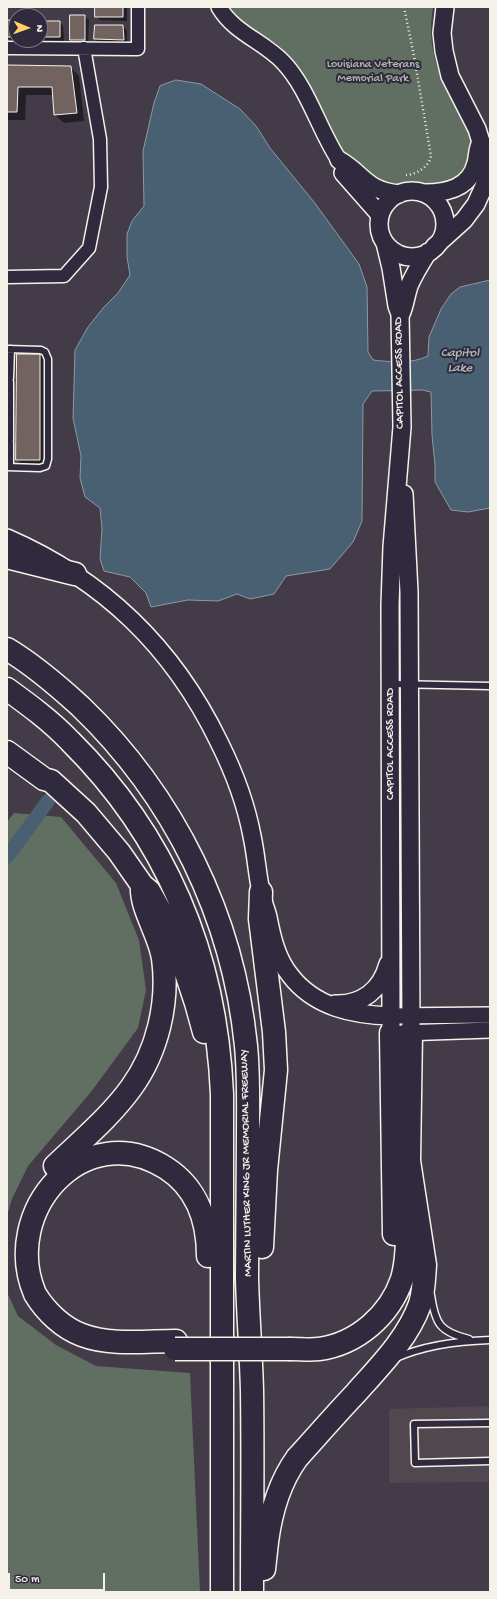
<!DOCTYPE html>
<style>
body{margin:0}
#map{position:relative;width:497px;height:1599px;overflow:hidden;background:#433b48;font-family:"Gochi Hand",sans-serif}
canvas{display:block}
.frame{position:absolute;inset:0;border:8px solid #f4f1e8;pointer-events:none}
.north{position:absolute;left:8px;top:8px;width:40px;height:40px;box-sizing:border-box;background:#2f2a3d;border:1px solid #7e7a81;border-radius:50%;rotate:92deg;font-size:11px;font-weight:700;line-height:16px;text-align:center;color:#f4f1e8}
.north::after{content:'';display:block;margin:auto;width:14px;height:18px;background:#ffd166;clip-path:polygon(50% 0,100% 100%,50% 72%,0 100%)}
.scale{position:absolute;left:8px;top:1573px;width:97px;height:18px;box-sizing:border-box;border:2px solid #f4f1e8;border-top:0;padding-left:5px;font-size:12px;line-height:14px;white-space:nowrap;color:#f4f1e8;-webkit-text-stroke:3px #2f2a3d;paint-order:stroke}
</style>
<div id="map">
<canvas width="497" height="1599"></canvas>
<div class="frame"></div>
<div class="north">N</div>
<div class="scale">50 m</div>
</div>
<script>
const g = document.querySelector('canvas').getContext('2d');
g.lineJoin = 'round';
function fill(path, color) { g.fillStyle = color; g.fill(path, 'evenodd'); }
function stroke(path, color, width, dash) { g.strokeStyle = color; g.lineWidth = width; g.lineCap = dash ? 'butt' : 'round'; g.setLineDash(dash || []); g.stroke(path); }
function label(font, color, halo, rows, align = 'center') {
  g.font = font + ' "Gochi Hand",sans-serif'; g.lineWidth = 4; g.setLineDash([]); g.textBaseline = 'middle'; g.strokeStyle = halo; g.fillStyle = color; for (const [text, x, y, turn = 0] of rows) {
    g.save(); g.translate(x, y); g.rotate((+turn || 0) * Math.PI / 180); g.textAlign = isNaN(turn) ? turn : align; if (halo) g.strokeText(text, 0, 0); g.fillText(text, 0, 0); g.restore();
  }
}
fill(new Path2D(`
 M490,1406v76l-101,1v-74z`), '#51474f');
fill(new Path2D(`
 M229,7h204c-7,43 6,68 26,105 6,12 16,25 15,39 0,7 -12,23 -16,30l-31,7 -10,-3 -23,2 -9,-1 -39,-30 -8,-12 -26,-53 -10,-17 -16,-21 -9,-9 -31,-18 -7,-7z
 M14,813l47,4 55,66 23,57 7,50 -8,38 -47,64 -63,74 -16,33 -5,17v-394z
 M7,1292l11,24 38,29 40,21 94,7 10,219h-193z`), '#616e62');
const water = new Path2D(`
 M176,80l25,4 39,25 16,17 14,22 44,54 45,62 8,23 1,65 5,8c18,2 39,4 55,-4l1,-19 12,-28 10,-15 9,-7 30,-7v228l-22,4 -17,-2 -16,-28v-17l-3,-30 -1,-43 -9,-2 -50,1 -9,13 -1,117 -9,21 -23,27 -44,7 -12,18 -24,5 -13,-5 -19,7 -30,-1 -37,7 -5,-14 -16,-16 -26,-6 -4,-12 2,-31 -2,-20 -15,-11 -5,-19 1,-22 -8,-38 2,-68 13,-23 16,-20 14,-14 12,-18 -3,-18v-23l5,-13 12,-15 -1,-55 11,-48 6,-17z`);
fill(water, '#496073');
stroke(water, '#8d9aa2', 1);
fill(new Path2D(`
 M96,7h31v14l-27,-1 -4,-4z
 M84,16l5,4 -1,24h-13l-4,-4z
 M7,21h9v19l18,1h-23l-4,-4z
 M40,22h19l4,4 1,15h-23l-2,-1z
 M123,26l4,5v12h-28l-4,-4z
 M7,66l63,1 9,9 5,45 -20,2 -9,-8 -2,-20h-27l-1,25h-18z
 M40,355l8,8v105h-22l-9,-8z`), '#0007');
stroke(new Path2D(`
 M7,857l41,-56`), '#496073', 14);
const building = new Path2D(`
 M95,7h28v10h-28z
 M70,15h15v25h-15z
 M7,20h9v17h-9z
 M40,21h20v16h-20z
 M95,25h28l1,15 -30,-1z
 M7,65l64,1 6,47 -23,2 -2,-28h-34l-1,25h-10z
 M17,354h23v106h-24z`);
fill(building, '#726360');
stroke(building, '#f4f1e8', 1);
const service = new Path2D(`
 M7,349l34,1 4,2 3,7v100l-2,7 -6,2 -33,-1
 M10,378l1,-29
 M10,382v58
 M10,443v24
 M392,684l98,2
 M431,1295c4,29 9,37 38,44
 M396,1358c29,-13 62,-17 94,-18
 M490,1423l-76,1 1,39 75,-2`);
const minor = new Path2D(`
 M7,48l131,1v-42
 M7,277l57,-1 25,-28 12,-61 -1,-48 -16,-91`);
const tertiary = new Path2D(`
 M219,7c15,26 44,34 64,55 25,26 36,68 56,98
 M391,1016l99,-1
 M402,1033l88,-3`);
const secondary = new Path2D(`
 M339,160c25,14 25,30 60,34
 M343,173l37,42
 M379 224a33 33 0 1 1 66 0a33 33 0 1 1-66 0Z
 M425,193c22,0 45,-5 51,-30 2,-7 1,-14 5,-21
 M385,243l6,25 6,38 3,8 2,113 -10,120 -2,58 1,428
 M434,247l30,-27 12,-16 9,-20 3,-23 -2,-14 -5,-5 -4,-13 -27,-53 -6,-25 -2,-18 3,-26
 M401,314c4,-9 5,-19 8,-28 5,-12 12,-23 19,-34
 M404,494l5,98 2,440
 M7,538c97,42 166,109 212,204 15,30 27,62 33,94 4,18 5,37 9,56 1,8 5,17 7,25 4,21 9,42 22,58 24,32 63,40 101,41
 M335,1004c27,1 46,-14 53,-40`);
const motorway = new Path2D(`
 M7,557l68,17
 M7,649c27,16 50,36 73,57 94,90 153,210 166,340 3,30 2,61 2,92 0,47 -1,93 -1,140 1,37 4,75 5,113 1,67 0,134 0,201
 M7,689c22,16 44,32 63,52 98,97 146,216 152,353v498
 M7,752l37,27 7,2 35,32 33,39 23,33 7,6 13,23 17,38 17,51 8,29
 M261,892l-1,27 14,113 2,38 -10,100 -4,77
 M391,1033l3,201
 M55,1166c26,-25 55,-49 76,-78 27,-37 38,-86 32,-130 -4,-25 -23,-50 -21,-73
 M408,1176l1,-15 2,-129
 M176,1341c-30,0 -65,5 -94,-6 -19,-7 -36,-23 -47,-41 -35,-83 49,-178 131,-126 31,20 42,53 42,88
 M291,1349c10,0 19,1 28,0 38,-5 71,-34 83,-70 6,-21 5,-45 5,-67
 M264,1569c1,-9 2,-18 3,-27 4,-31 12,-59 30,-84 20,-22 39,-44 59,-65 24,-27 52,-55 64,-89 4,-13 4,-26 5,-39l-16,-104`);
stroke(service, '#f4f1e8', 9);
stroke(minor, '#f4f1e8', 15);
stroke(tertiary, '#f4f1e8', 18);
stroke(secondary, '#f4f1e8', 20);
stroke(motorway, '#f4f1e8', 25);
stroke(new Path2D(`
 M404,7l10,49 17,100c-2,11 -14,18 -25,19`), '#f4f1e8', 2.5, [1, 3]);
stroke(service, '#2f2a3d', 6);
stroke(minor, '#2f2a3d', 12);
stroke(tertiary, '#2f2a3d', 15);
stroke(secondary, '#2f2a3d', 17);
stroke(motorway, '#2f2a3d', 22);
const motorwayBridge = new Path2D(`
 M175,1349h116`);
stroke(motorwayBridge, '#f4f1e8', 25, []);
stroke(motorwayBridge, '#2f2a3d', 22);
label('12px', '#b2b6ac', '#2f2a3d', [
 ["Louisiana Veterans",373,65],
 ["Memorial Park",373,79]
]);
label('12px', '#f4f1e8', '#2f2a3d', [
 ["CAPITOL ACCESS ROAD",400,373,-91],
 ["CAPITOL ACCESS ROAD",391,744,-90],
 ["MARTIN LUTHER KING JR MEMORIAL FREEWAY",247,1163,-91]
]);
label('italic 13px', '#b0b7b9', '#2f2a3d', [
 ["Capitol",460,354],
 ["Lake",460,369]
]);
</script>
